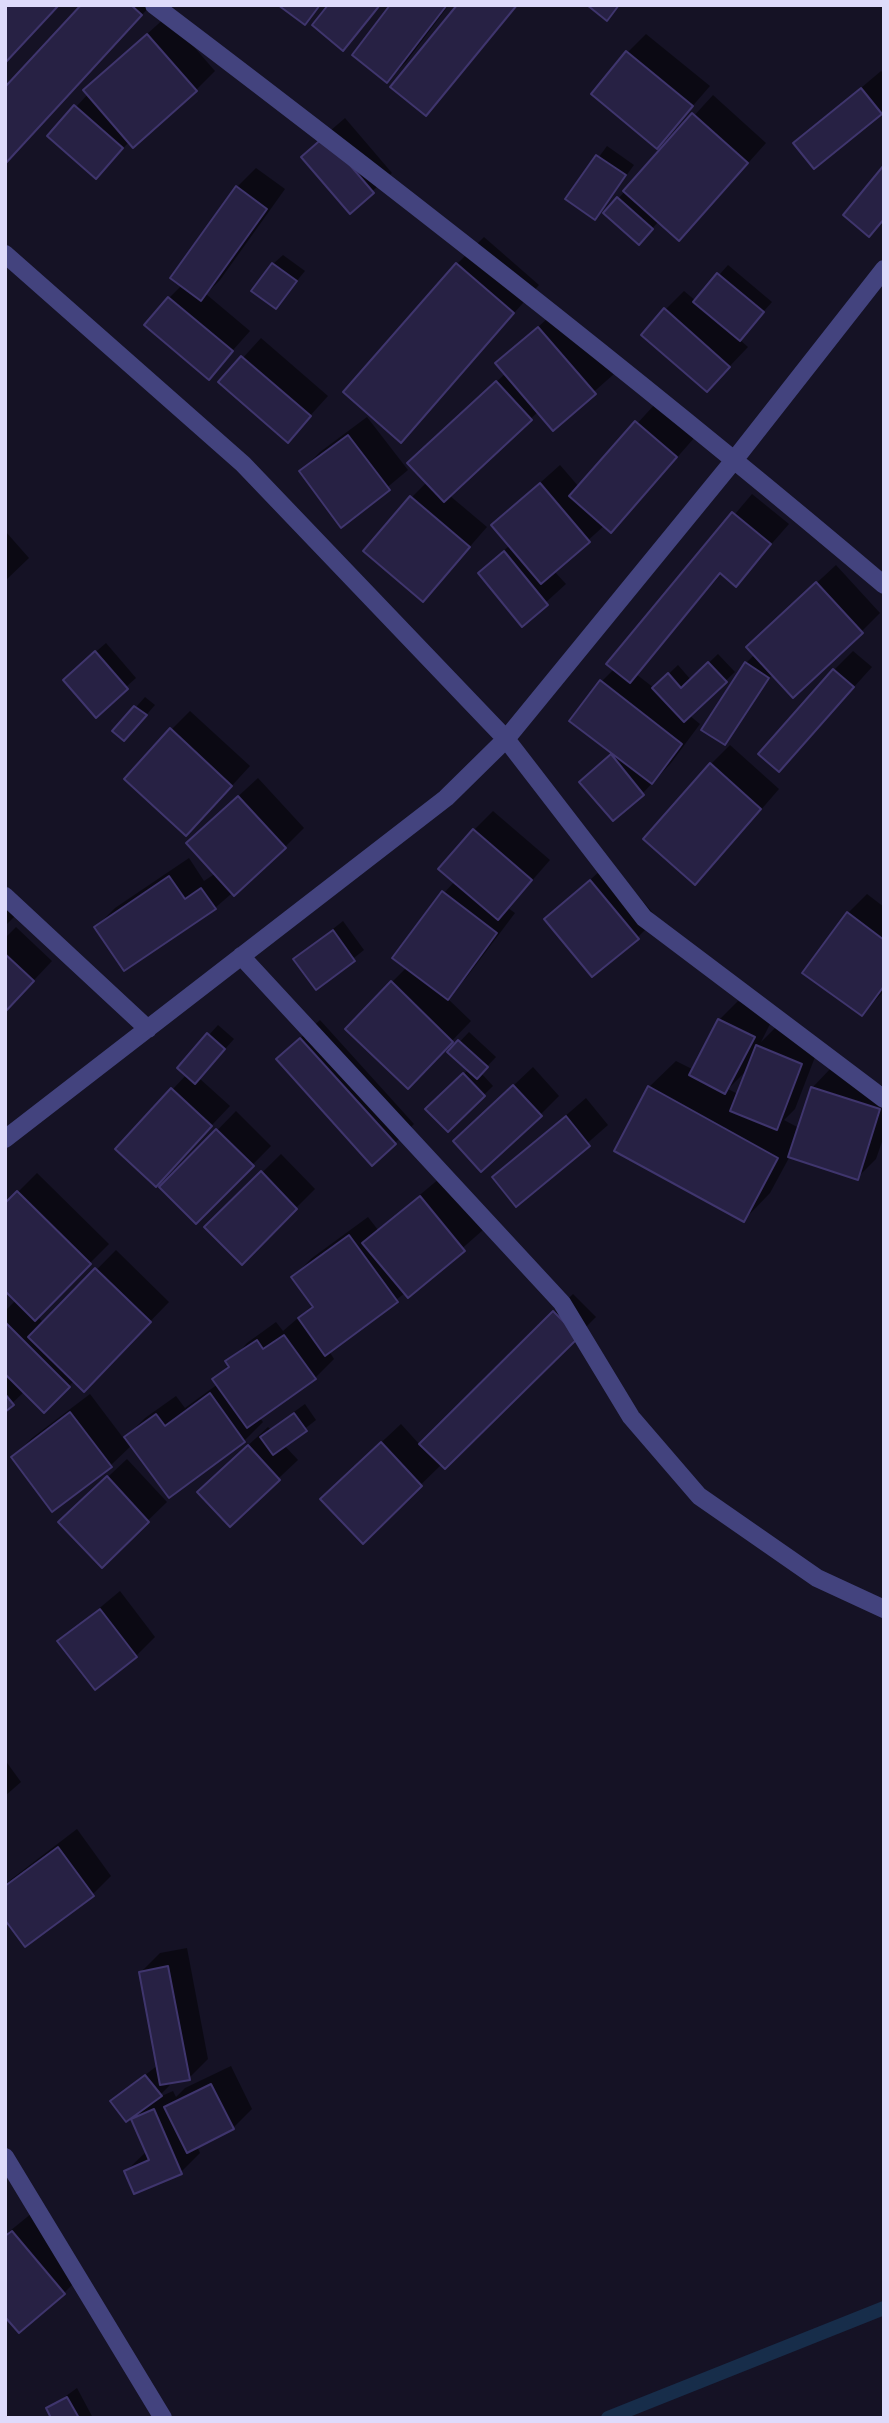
<!DOCTYPE html>
<style>
body{margin:0}
#map{position:relative;width:889px;height:2423px;overflow:hidden;background:#151225;font-family:Poppins,sans-serif}
canvas{display:block}
.frame{position:absolute;inset:0;border:7px solid #dedbfb;pointer-events:none}
</style>
<div id="map">
<canvas width="889" height="2423"></canvas>
<div class="frame"></div>
</div>
<script>
const g = document.querySelector('canvas').getContext('2d');
g.lineJoin = 'round';
function fill(path, color) { g.fillStyle = color; g.fill(path, 'evenodd'); }
function stroke(path, color, width, dash) { g.strokeStyle = color; g.lineWidth = width; g.lineCap = dash ? 'butt' : 'round'; g.setLineDash(dash || []); g.stroke(path); }
fill(new Path2D(`
 M83,5h68l-146,158z
 M330,5h52l-40,44z
 M393,5h56l-43,57 -19,19z
 M459,5h59l-92,109z
 M167,16l48,55 -19,19 -66,51 -34,35 -46,-41 38,-41 -3,-4z
 M646,34l64,52 -53,61 -30,-94z
 M881,71l3,3v36l-3,3 -85,30z
 M713,95l53,48 -68,76 -39,2 -11,12 -43,-20z
 M345,118l47,55 -41,38 -29,-73z
 M607,146l27,19 -39,53 -27,-19z
 M256,168l29,21 -65,91 -14,14 44,37 -41,46 -40,-79 13,-13 55,-98z
 M484,237l55,48 -138,155 56,-176z
 M283,255l22,16 -29,35 -3,-42z
 M728,265l44,37 -33,37 9,8 -41,43 -42,-80 19,-19 12,10z
 M558,309l56,65 -61,54 -14,-17 -90,84 38,32 -64,73 -12,-102 16,-16 2,-38 77,-71 -8,-10z
 M261,338l67,58 -40,44 -67,-58z
 M656,403l39,34 -65,74 -25,14 -51,46 12,13 -44,40 -42,-51 30,-28 -17,-20 67,-60 19,22z
 M367,417l41,53 -66,55 -41,-54 19,-19z
 M752,494l37,30 -53,60 -14,-11 -86,101 18,14 24,-23 13,15 27,-26 17,18 -46,43 11,9 -29,39 -28,30 -30,26 -22,-47 22,-20 -12,-70 14,-14 -7,-4z
 M6,532l23,26 -24,23v-48z
 M836,565l44,48 -19,19 -88,41 -49,70 22,-80 9,-9 13,-26z
 M106,643l30,35 -10,9 -51,-17z
 M853,651l19,16 -93,103 55,-100z
 M145,697l10,8 -21,24 -19,2z
 M190,711l60,55 -45,49 -34,-85z
 M730,745l49,44 -65,75 -3,-100z
 M258,778l46,50 -19,19 -70,61 -119,19 19,-19 74,-50 15,23 12,-8 -9,-48z
 M493,811l57,49 -42,48 7,5 -49,65 -19,20 24,23 -44,46 -35,-85 15,-15 37,-74 11,-12 19,-51z
 M610,862l47,56 -19,19 -92,-18z
 M5,889l19,18 -19,19z
 M867,894l17,13v84l-22,23 -14,-101z
 M343,921l21,29 -48,38 -21,-29z
 M16,927l36,34 -47,50v-73z
 M738,1001l35,17 -12,24 15,-15 44,17 -25,65 -11,11 15,8 13,-40 19,-20 53,18v50l-8,23 -19,19 -67,-22 -20,37 -26,27 -95,-133 27,-26 18,9 25,-50zM748,1069l-10,25 -10,-5z
 M320,1020l94,104 -19,19 -117,-84z
 M218,1025l16,14 -35,39 31,28 -56,59 -57,-16 70,-75 -7,-7z
 M469,1032l27,25 -15,16 12,13 -45,44 -20,-21 41,-40 -19,-17z
 M533,1067l26,29 -19,19 -65,7z
 M586,1098l22,27 -91,80 -23,-27z
 M236,1111l35,35 -75,76 -34,-35z
 M281,1154l34,35 -73,73 -35,-35z
 M37,1173l72,71 -72,72 7,7 72,-73 53,52 -66,68 -28,10 -31,31 -19,-20 -20,19v-99l11,-11 -11,-95z
 M440,1178l43,52 -75,66 -3,-3 -76,58 5,8 -19,19 -56,39 4,5 -19,19 -112,4 -21,20 -58,45 -40,-53 19,-19 58,-44 34,45 21,-21 31,-22 9,12 33,-24 -3,-4 32,-37 29,-21 7,9 30,-26 -20,-28 19,-19 56,-41 10,13z
 M573,1294l23,23 -151,150 -3,-3 -79,77 -22,-61 60,-56 19,21z
 M305,1404l11,16 -32,25 14,15 -68,64 -12,-51 50,-46 2,2z
 M127,1459l40,43 -65,63 -22,-62z
 M120,1591l35,46 -19,19 -76,-15z
 M5,1760l16,22 -16,14z
 M77,1829l34,47 -19,19 -87,22v-33z
 M187,1948l21,111 -19,19 -22,4 3,3 -13,13 16,-7 3,6 9,-9 46,-22 21,43 -19,19 -36,18 3,7 -19,19 -55,-1 21,-20 -14,-31 7,-7 -28,-12 46,-36 -18,-92 20,-20z
 M32,2213l51,61 -19,19 -59,21v-79z
 M77,2388l16,30h-40l-5,-9z`), '#0007');
stroke(new Path2D(`
 M608,2418l276,-110`), '#172d4a', 14);
const building = new Path2D(`
 M5,5h54l-54,58z
 M81,5h50l11,10 -137,149v-77z
 M278,5h42l-15,20z
 M328,5h52l-37,46 -31,-26z
 M390,5h57l-60,78 -35,-28z
 M457,5h60l-91,111 -36,-29z
 M587,5h32l-12,16z
 M147,34l50,57 -64,57 -50,-58z
 M626,51l67,55 -36,43 -66,-55z
 M861,88l21,26 -68,55 -21,-26z
 M74,105l49,43 -27,31 -49,-43z
 M692,113l56,50 -69,78 -56,-50z
 M325,136l49,57 -24,21 -49,-57z
 M596,155l30,20 -31,45 -30,-21z
 M884,165v54l-15,18 -26,-22z
 M236,186l31,23 -66,92 -31,-23z
 M617,197l36,32 -14,16 -36,-32z
 M272,263l25,18 -21,28 -25,-18z
 M456,263l58,50 -113,130 -58,-51z
 M717,273l47,39 -24,29 -47,-39z
 M168,297l65,54 -24,29 -65,-55z
 M664,308l66,59 -23,25 -66,-57z
 M538,327l58,67 -43,37 -58,-68z
 M241,356l70,60 -23,27 -70,-61z
 M496,381l36,39 -88,82 -37,-39z
 M635,421l42,36 -66,76 -42,-37z
 M348,435l42,55 -49,38 -42,-57z
 M540,483l50,59 -49,42 -50,-59z
 M410,496l60,51 -47,55 -60,-51z
 M732,512l39,32 -35,43 -16,-14 -90,110 -24,-19z
 M504,551l44,54 -26,22 -44,-54z
 M816,582l47,51 -70,65 -47,-51z
 M95,651l33,38 -32,29 -33,-38z
 M708,662l19,20 -43,40 -32,-34 16,-15 13,15z
 M745,662l24,16 -44,67 -24,-15z
 M833,669l21,18 -75,85 -21,-18z
 M600,680l82,64 -30,40 -83,-63z
 M134,706l13,9 -23,26 -12,-10z
 M170,728l62,58 -46,50 -62,-57z
 M611,754l33,41 -31,26 -34,-39z
 M710,763l51,46 -66,76 -52,-46z
 M238,796l48,52 -52,48 -48,-53z
 M473,829l59,51 -34,40 -60,-51z
 M169,876l16,23 16,-11 15,21 -92,62 -30,-44z
 M590,880l49,59 -47,38 -48,-58z
 M442,891l55,42 -49,67 -56,-42z
 M847,912l37,28v46l-22,30 -60,-43z
 M333,930l22,31 -39,29 -23,-31z
 M5,954l29,27 -29,31z
 M391,981l62,61 -45,47 -63,-60z
 M718,1019l37,18 -30,57 -36,-19z
 M207,1033l18,16 -30,35 -18,-16z
 M300,1038l96,106 -24,22 -96,-107z
 M458,1040l30,27 -11,12 -30,-27z
 M756,1045l46,19 -25,66 -47,-19z
 M463,1073l22,23 -37,36 -23,-23z
 M513,1085l29,31 -61,56 -28,-31z
 M648,1086l130,72 -34,64 -130,-71z
 M811,1087l69,22 -22,71 -70,-23z
 M171,1088l41,38 -56,61 -41,-38z
 M566,1116l24,30 -74,61 -24,-30z
 M216,1129l38,37 -58,58 -37,-37z
 M261,1171l36,38 -55,56 -38,-38z
 M17,1191l74,73 -56,57 -30,-30v-88z
 M420,1196l45,55 -57,47 -46,-55z
 M349,1235l49,67 -73,54 -27,-38 15,-11 -22,-30z
 M95,1268l56,54 -67,70 -56,-55z
 M553,1311l26,26 -134,132 -26,-25z
 M5,1322l65,65 -26,26 -39,-39z
 M284,1335l32,44 -69,49 -35,-49 17,-12 -4,-6 32,-21 6,9z
 M210,1393l35,49 -76,56 -45,-61 32,-23 9,12z
 M5,1394l9,11 -9,7z
 M70,1412l42,55 -60,45 -41,-55z
 M294,1413l13,18 -34,24 -13,-18z
 M381,1442l41,44 -59,58 -43,-45z
 M248,1445l32,35 -50,47 -33,-35z
 M107,1476l42,46 -47,46 -44,-46z
 M100,1609l37,48 -42,33 -38,-49z
 M58,1847l36,49 -69,51 -20,-27v-34z
 M168,1966l22,114 -30,5 -21,-113z
 M145,2075l17,21 -36,26 -16,-21z
 M211,2084l23,45 -47,24 -23,-46z
 M154,2109l28,65 -48,20 -10,-23 25,-11 -18,-41z
 M12,2231l53,63 -46,39 -14,-16v-81z
 M67,2397l12,21h-28l-5,-10z`);
fill(building, '#272144');
stroke(building, '#3f356d', 2);
stroke(new Path2D(`
 M154,5c248,188 493,379 730,580
 M5,254l238,210 263,275 138,179 240,181
 M5,896l143,133
 M241,956l321,347 69,114 68,79 118,82 67,31
 M5,1139l441,-341 60,-59 229,-280 149,-190
 M5,2157l158,261`), '#43437e', 18);
</script>
